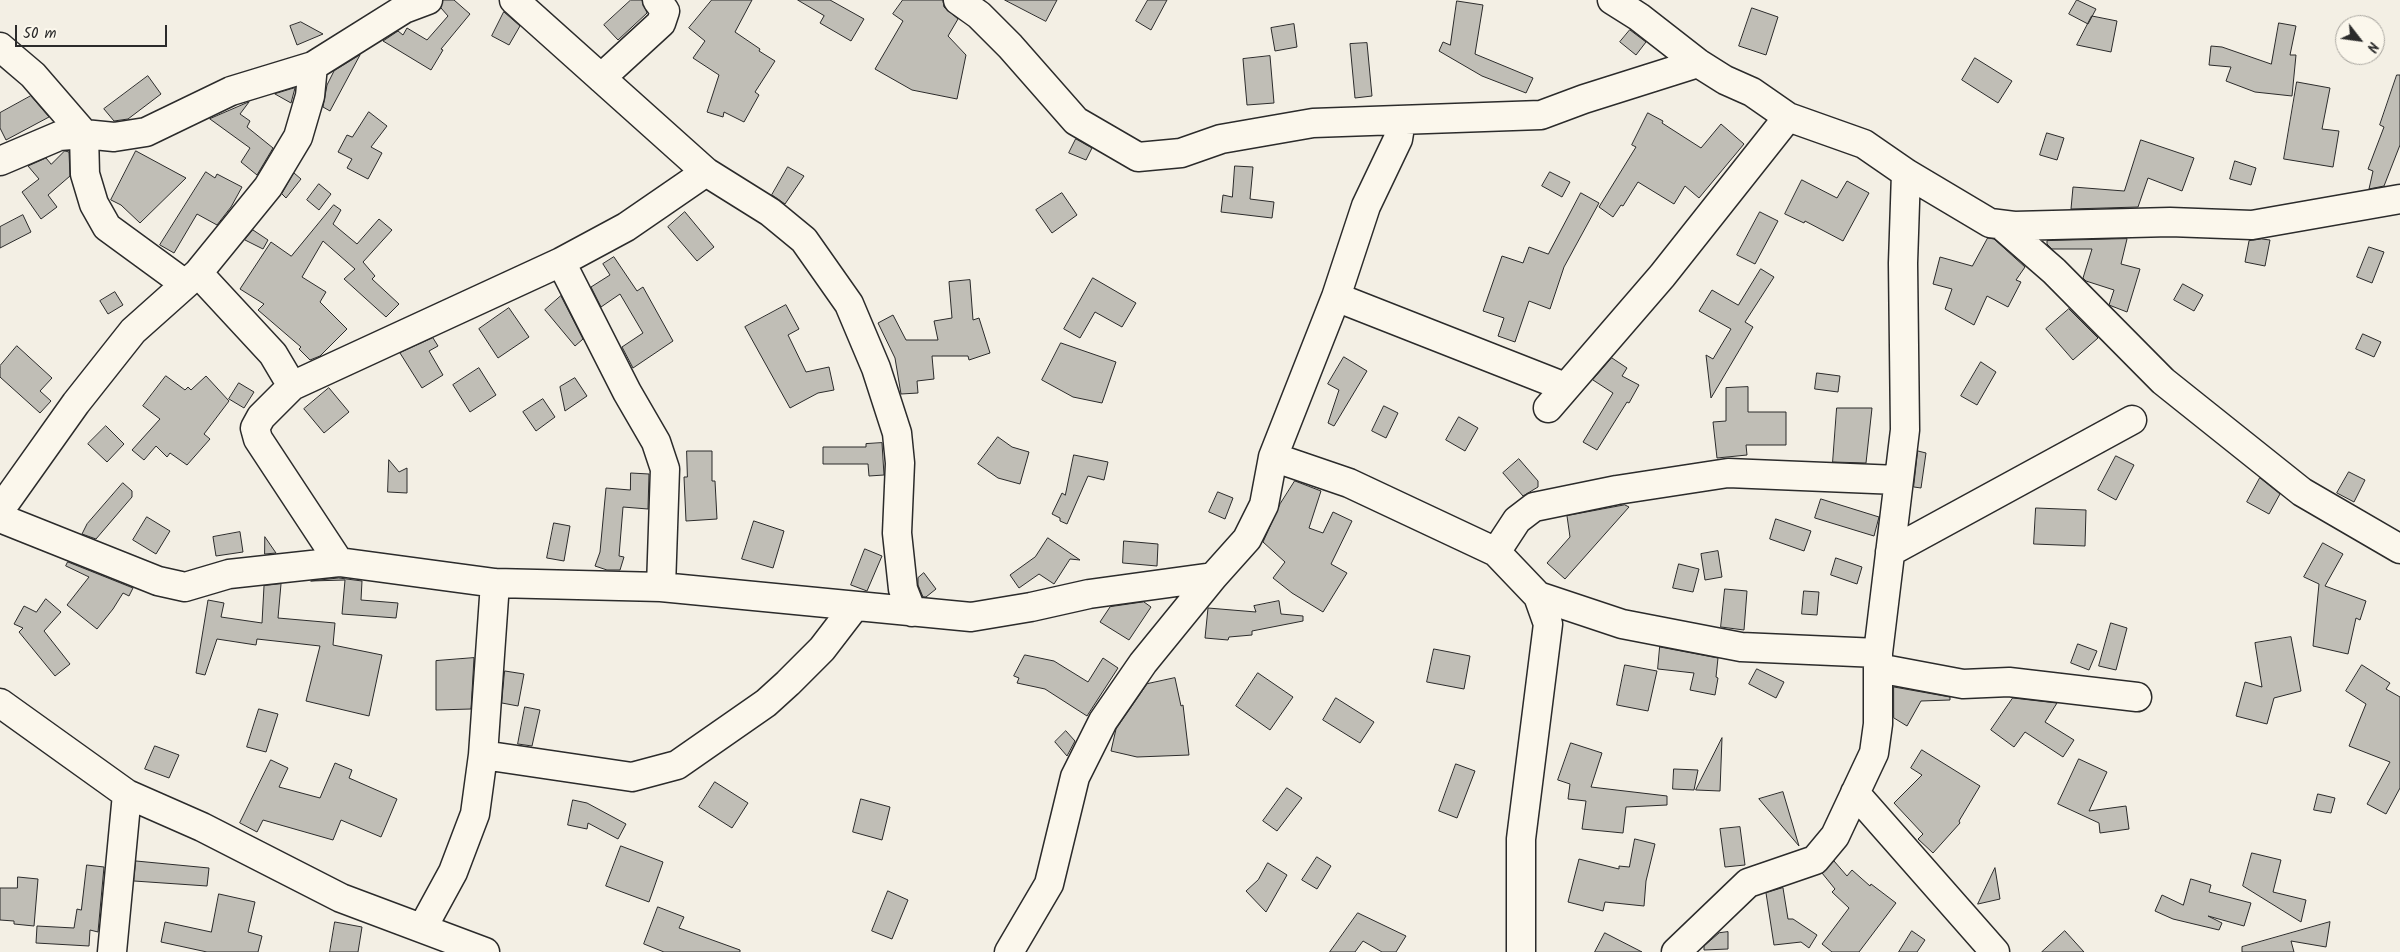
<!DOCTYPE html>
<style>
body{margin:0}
#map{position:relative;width:2400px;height:952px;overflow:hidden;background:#f3efe4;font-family:Kalam,sans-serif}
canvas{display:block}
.north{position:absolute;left:2335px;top:15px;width:50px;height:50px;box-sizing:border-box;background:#fbf7ec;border:1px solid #a8a59f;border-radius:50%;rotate:120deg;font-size:14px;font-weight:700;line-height:20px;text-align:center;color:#2b2b2b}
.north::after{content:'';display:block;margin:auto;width:18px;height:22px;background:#2b2b2b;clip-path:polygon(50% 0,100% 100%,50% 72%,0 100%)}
.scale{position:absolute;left:15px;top:25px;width:152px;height:22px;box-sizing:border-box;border:2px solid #2b2b2b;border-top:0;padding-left:6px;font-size:15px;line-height:18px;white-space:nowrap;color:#2b2b2b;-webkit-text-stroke:4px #fbf7ec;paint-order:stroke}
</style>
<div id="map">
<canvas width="2400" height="952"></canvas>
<div class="north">N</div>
<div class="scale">50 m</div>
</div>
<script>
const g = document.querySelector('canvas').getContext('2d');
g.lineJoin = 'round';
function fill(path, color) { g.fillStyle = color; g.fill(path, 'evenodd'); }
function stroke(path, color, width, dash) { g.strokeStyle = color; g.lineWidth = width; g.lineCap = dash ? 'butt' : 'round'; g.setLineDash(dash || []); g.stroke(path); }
const building = new Path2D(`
 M443,0h11l16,14 -29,35 2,1 -12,20 -48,-29 15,-10 5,4 4,-7 20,12 21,-24 -7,-8z
 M631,0h11l5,13 -29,27 -14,-15z
 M712,0h40l-17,32 25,17 -1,2 16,10 -20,31 4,3 -15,27 -20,-10 -1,5 -16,-5 12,-37 -26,-17 12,-17 -16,-13z
 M798,0h32l34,19 -13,22 -31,-18 4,-7z
 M903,0h40l1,7 14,12 -10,17 18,19 -9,44 -45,-9 -37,-21 28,-48 -10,-7z
 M1005,0h52l-11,21z
 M1148,0h19l-16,30 -15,-9z
 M2077,0l19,9 -8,15 -19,-10z
 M1457,1l26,4 -8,49 58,24 -7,15 -44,-17 -43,-25 4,-9 7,3z
 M1752,8l26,9 -12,38 -27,-9z
 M504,12l16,14 -11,19 -17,-9z
 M2092,16l25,5 -6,31 -34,-7z
 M301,22l22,12 -26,11 -7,-19z
 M2279,23l17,3 -6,29h6l-4,41 -37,-4 -29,-11 5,-14 -22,-2 2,-19 11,1 49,17z
 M1294,24l3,23 -22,4 -4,-23z
 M1630,30l16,12 -10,13 -16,-13z
 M1367,43l5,53 -17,2 -5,-54z
 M360,55l-30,56 -7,-4 4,-22 7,-14z
 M1270,56l4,47 -27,2 -4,-46z
 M1975,58l37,23 -14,22 -36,-23z
 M2397,75h3v70l-16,41 -15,3 4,-18 -5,-2 16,-42 -4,-2z
 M148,76l13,18 -33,25 -14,2 -10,-12z
 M2297,82l33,6 -8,41 17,2 -6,36 -49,-8z
 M295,88l-4,15 -16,-9z
 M31,96l18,21 -43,23 -6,-12v-15z
 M249,102l-9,12 10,7 -3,6 26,21 -16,27 -16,-13 9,-14 -40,-29z
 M369,112l18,14 -16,21 11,6 -14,26 -21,-11 5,-9 -14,-7 9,-17 5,2z
 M1648,113l15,8 -1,2 39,25 20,-24 23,20 -45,54 -14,-12 -11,18 -36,-22 -15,24 -2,-1 -8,12 -14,-10 37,-60 -4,-2z
 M2047,133l17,5 -7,22 -17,-5z
 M1076,139l16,9 -6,12 -17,-7z
 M2141,140l53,18 -12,33 -34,-13 -10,29 -67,2 2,-22 51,4z
 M65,151l4,1 1,24 -22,19 9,12 -16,12 -19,-27 17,-13 -11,-13 18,-8 5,6z
 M136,151l50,27 -46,45 -19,-18 -10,-5z
 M2235,161l21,7 -5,17 -21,-6z
 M1235,166l18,1 -3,32 24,3 -2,16 -51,-6 2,-17 9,2z
 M788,167l16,9 -19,28 -13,-9z
 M206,172l9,6 2,-4 25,13 -11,20 -14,18 -20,-11 -23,39 -14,-8z
 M1550,172l20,10 -8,15 -20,-11z
 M294,173l7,6 -15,19 -4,-4z
 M1802,180l35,18 10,-17 22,12 -26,48 -38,-20 -1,2 -19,-9z
 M319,184l12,10 -12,16 -12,-10z
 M1062,193l15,22 -25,18 -16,-23z
 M1581,193l18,10 -35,64 -14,42 -21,-8 -14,41 -17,-6 6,-18 -21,-7 19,-55 21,7 6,-16 19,7z
 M334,205l7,5 -8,14 24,20 22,-25 13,11 -29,32 12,14 -3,3 27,25 -13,13 -42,-38 11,-10 -32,-28 -21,36 24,15 -6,10 27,27 -27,27 -10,4 -11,-11 2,-2 -43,-37 6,-6 -24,-15 31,-47 20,14z
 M685,212l29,35 -17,14 -29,-34z
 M1760,212l18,9 -23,43 -18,-9z
 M23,215l8,17 -31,16v-21z
 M253,230l15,10 -5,9 -18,-9z
 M1988,238l6,1 31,28 -9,13 5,2 -13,25 -21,-11 -13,29 -29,-16 7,-20 -19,-5 7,-27 32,9z
 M2127,239l-6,25 19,5 -13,43 -18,-7 5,-15 -28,-9 -3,-3 9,-29h-40l-5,-5v-3z
 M2262,239l8,1 -5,26 -20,-4 4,-21z
 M2369,247l15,5 -12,31 -15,-6z
 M614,257l23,34 6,-4 30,54 -40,27 -11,-21 21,-14 -23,-39 -19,13 -10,-20 19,-12 -7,-11z
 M1761,269l13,8 -29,45 8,5 -42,71 -5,-43 7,4 18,-30 -32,-18 13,-21 26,15z
 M1093,278l43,25 -14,24 -27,-15 -15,26 -16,-9z
 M970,280l3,40 6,-2 11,35 -21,7 -1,-4h-36l2,23 -17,2 1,12 -17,1 -6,-36 -17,-35 15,-8 13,25h32l-4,-19 18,-3 -3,-36z
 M2183,284l20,11 -9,16 -20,-11z
 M115,292l8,13 -15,9 -8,-13z
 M561,296l22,43 -8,7 -30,-36z
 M786,305l13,24 -11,6 18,37 23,-5 5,23 -16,3 -28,15 -45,-81z
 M509,308l20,29 -31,21 -19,-29z
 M2069,309l29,29 -25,22 -27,-31z
 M2363,334l18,8 -7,15 -18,-8z
 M433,338l5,8 -9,5 14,24 -21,13 -22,-35z
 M1061,343l55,19 -14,41 -29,-6 -31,-17z
 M17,346l35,32 -12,13 11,10 -11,12 -40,-36v-11z
 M1344,357l23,14 -33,55 -6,-3 11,-33 -11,-6z
 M1612,358l15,10 -5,8 17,9 -10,18 -2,-1 -30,48 -14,-8 30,-49 -20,-13z
 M1981,362l15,10 -19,33 -16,-9z
 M479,368l17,27 -26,17 -17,-27z
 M1817,373l23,3 -2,16 -23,-3z
 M166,376l19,14 3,-3 3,3 15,-14 23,25 -25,33 6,5 -23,26 -17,-12 -3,4 -11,-11 -12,14 -12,-10 28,-31 -17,-13z
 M575,378l12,18 -22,15 -5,-24z
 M239,383l15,9 -10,16 -15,-9z
 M1748,387v25h38v33h-40l1,10 -30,3 -4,-36 13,-1v-33z
 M329,388l20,24 -25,21 -20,-24z
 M543,399l12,18 -19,14 -13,-19z
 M1384,406l14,7 -12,25 -14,-7z
 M1837,408h35l-6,55 -33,-1z
 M1459,417l19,11 -13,23 -19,-11z
 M106,426l18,18 -17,18 -19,-18z
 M998,437l14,10 17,5 -9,32 -22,-6 -20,-14z
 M882,443l2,32 -15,1 -1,-12h-45v-17h43v-3z
 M687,451h25v30h3l2,38 -31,2 -2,-44h3z
 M1918,451l8,2 -5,35 -7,-1z
 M1074,455l34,7 -4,18 -16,-4 -21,48 -7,-3v-3l-8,-4 10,-21 3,2z
 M2116,456l18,9 -18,35 -18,-10z
 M1519,459l19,22v6l-15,9 -20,-23z
 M389,460l10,12 8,-4v25l-19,-1z
 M2349,472l16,8 -11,22 -17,-9z
 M631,473l18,1 -1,35 -25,-2 -4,49 5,1 -4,13h-13l-12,-4 5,-14 6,-64 24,2z
 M2260,478l20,16 -11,20 -22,-12z
 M1295,481l26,10 -12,37 14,5 10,-21 19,9 -21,43 16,9 -24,39 -31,-19 -19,-15 12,-16 -22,-20 17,-38z
 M123,483l9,8v6l-36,42 -14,-5 5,-10z
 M1218,492l15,6 -8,21 -16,-7z
 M1821,499l58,18 -5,19 -59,-18z
 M1625,505l4,2 -64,72 -18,-16 23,-26 -3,-21z
 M2036,508l50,2 -1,36 -51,-2z
 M147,517l23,14 -14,23 -23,-14z
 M1776,519l35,12 -7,20 -34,-12z
 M754,521l30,10 -11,37 -31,-9z
 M554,523l16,3 -6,35 -17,-3z
 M240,532l3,20 -27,4 -3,-19z
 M265,537l11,16 -11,1z
 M1048,538l32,22 -10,-1 -16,25 -15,-10 -20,14 -9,-13 25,-18z
 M1124,541l34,3 -1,22 -34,-3z
 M2323,543l20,11 -18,32 41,15 -6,19 -4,-2 -8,36 -35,-8 6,-62 -15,-7z
 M865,549l17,7 -15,35 -16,-6z
 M1718,551l4,26 -17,3 -4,-26z
 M1836,558l26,9 -5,17 -26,-9z
 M68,562l65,26 -4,8 -6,-3 -10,16 -16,20 -30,-24 22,-28 -23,-11z
 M1679,564l20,5 -6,23 -20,-4z
 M924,573l12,16 -10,8h-3l-5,-12v-7z
 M339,578l23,3 -1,19 37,3 -2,15 -54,-4 3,-34 -34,1z
 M281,584l-3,34 57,5 -2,22 49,10 -13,61 -63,-15 14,-55 -63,-7 -1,6 -39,-6 -12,36 -9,-2 12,-73 16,3 -3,14 41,6 2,-37z
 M1725,589l22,2 -3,39 -23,-3z
 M1804,591l15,1 -2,23 -15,-1z
 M46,599l15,13 -17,19 26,33 -15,12 -36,-44 4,-4 -9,-4 10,-18 12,6z
 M1279,601l2,13 22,2v5l-51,10v4l-23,2 -1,3 -23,-2 3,-30 48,4 -2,-6z
 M1144,602l7,5 -22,33 -29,-18 10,-15z
 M2111,623l16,5 -11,42 -17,-4z
 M2291,637l10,54 -27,7 -7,26 -31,-8 9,-34 17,5 -7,-44z
 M2078,644l19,7 -8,19 -18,-7z
 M1660,647l58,11 -2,19 2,1 -3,17 -25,-5 4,-17 -36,-4z
 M1434,649l36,7 -6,33 -37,-7z
 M1025,655l29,6 34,21 15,-24 15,10 -31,48 -42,-27 -28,-6 2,-5 -5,-2z
 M474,658l-3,51 -35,1v-49z
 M1625,665l32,6 -9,40 -31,-6z
 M2362,665l28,18 -4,6 14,8v91l-14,26 -19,-10 23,-42 -41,-16 17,-42 -20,-13z
 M1757,669l27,13 -8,16 -27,-14z
 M505,671l19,3 -6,32 -16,-3z
 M1258,673l35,24 -23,33 -34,-24z
 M1175,678l6,28 2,-1 6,50 -52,2 -26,-6 5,-22 31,-45z
 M1894,687l56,10v3l-29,1 -14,25 -13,-8z
 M1336,698l38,24 -14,21 -37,-23z
 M2013,698l44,5 -12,19 29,18 -11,17 -38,-25 -11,15 -23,-17z
 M525,707l15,3 -8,36 -14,-2z
 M259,709l19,5 -12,38 -19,-5z
 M1066,731l9,10 -8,15 -12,-14z
 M1722,738l-2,53 -24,-1z
 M1571,743l31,10 -11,34 76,9v9l-41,2 -3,26 -41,-4 4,-28 -18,-2 2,-15 -12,-4z
 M155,746l24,9 -10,23 -24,-9z
 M1922,750l58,36 -21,35 1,2 -27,30 -15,-14 5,-5 -29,-31 28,-28 -11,-7z
 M2079,759l28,13 -18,39 37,-5 3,23 -29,4 -1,-10 -41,-19z
 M271,760l17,8 -9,19 41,11 15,-35 17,7 -3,8 48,21 -16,38 -40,-17 -8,20 -70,-20 -6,12 -17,-9z
 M1456,764l19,7 -18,47 -18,-7z
 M1674,769l24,1 -4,20 -21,-1z
 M715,782l33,21 -16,25 -33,-21z
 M1287,788l15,10 -25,33 -14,-10z
 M1783,792l16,54 -40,-47z
 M2318,794l17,4 -4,15 -17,-3z
 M861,799l29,8 -8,33 -29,-8z
 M573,800l14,3 39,21 -8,15 -30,-16 -1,6 -19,-4z
 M1740,827l5,38 -20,2 -5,-38z
 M1635,839l20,5 -9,37 -2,25 -39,-4 -2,9 -35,-9 11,-43 40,10v-3l10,1z
 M621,846l42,16 -14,40 -43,-16z
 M2252,853l29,7 -8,32 33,8 -5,22 -58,-36z
 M1317,857l14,9 -14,23 -15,-9z
 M136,861l73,7 -2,18 -73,-5z
 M1834,861l13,15 5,-6 18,16 1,-2 25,19 -37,49h-27l-10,-8 27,-36 -17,-16 3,-3 -13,-16z
 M1268,863l19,12 -21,37 -20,-21 12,-11z
 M87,865l17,2 -6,65 -8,-2 -1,16 -53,-3 1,-17 37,2 3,-19 4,1z
 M1995,868l5,31 -22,5z
 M18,877l20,2 -4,47 -20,-2v-3l-14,-1v-32h17z
 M2191,879l20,6 -2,7 42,11 -7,23 -36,-10 14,7 -3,7 -46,-11 -18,-8 7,-16 21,10z
 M1783,888l5,31h5l24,16 -8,13 -8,-6 -27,3 -8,-52z
 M888,891l20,9 -16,39 -20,-8z
 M219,894l36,8 -7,30 14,4 -4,16h-51l-46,-10 4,-20 46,10z
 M658,907l26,10 -5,11 61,22v2h-76l-20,-8z
 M1358,913l48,23 -10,16h-14l-19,-11 -8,11h-25z
 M335,922l27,5 -4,25h-28z
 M2330,922l-4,25 -35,-6 3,11h-52v-5z
 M1912,931l13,9 -8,12h-18z
 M2065,931l19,21h-42z
 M1728,932v17l-24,1v-4l15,-13z
 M1605,933l37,19h-47z`);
fill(building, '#c0beb6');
stroke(building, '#2b2b2b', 1);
const minor = new Path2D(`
 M514,0l192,172 64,40 34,28 45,64 27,64 21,65 3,30 -3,70 6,56 9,23
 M958,0l21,15 31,31 66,75 62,36 43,-4 40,-14 92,-16 228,-8 43,-16 114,-36
 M1612,0l27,17 59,46 27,17 27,12 36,25 76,27 42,29 84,50 24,3 156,-4 82,3 148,-26
 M0,47l33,28 51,59 1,40 9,30 13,23 78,57
 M601,78l60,-55 4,-12 -8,-11
 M0,161l59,-25 25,-2 30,3 32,-5 85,-41 82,-25 91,-57 24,-9
 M2001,225l53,46 109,110 139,111 98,57
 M561,262l66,130 29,50 9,27 -4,118
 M198,273l75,81 19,32
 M1336,297l229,90
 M1548,408l114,-132 126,-159
 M1273,457l76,26 147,69 42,44 10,28 -27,215v113
 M0,510l76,-107 57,-72 65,-58 70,-86 30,-50 12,-41 3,-30
 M0,518l158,63 27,6 44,-13 110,-12 156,21 166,4 310,30 60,-10 58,-13 124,-17 34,-38 17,-34 9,-48 63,-160 30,-91 32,-67 3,-18
 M1496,552l21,-32 17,-13 83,-17 111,-17 170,7
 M1890,552l242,-132
 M339,562l-81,-123 -3,-11 6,-11 31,-31 269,-124 65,-35 80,-55
 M1538,596l84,28 119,23 137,6
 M1878,668l85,16 46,-2 128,15
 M0,703l127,91 75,33 139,71 144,54
 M483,755l149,22 45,-12 89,-62 22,-20 34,-34 33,-43
 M1855,793l140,159
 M423,927l30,-55 22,-58 8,-59 12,-172
 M112,952l15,-158
 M1009,952l40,-68 26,-107 28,-56 40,-58 70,-86
 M1676,952l72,-69 67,-23 20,-24 39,-83 4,-29v-71l27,-223 -2,-167 3,-90`);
stroke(minor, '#2b2b2b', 31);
stroke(minor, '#fbf7ec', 28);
</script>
